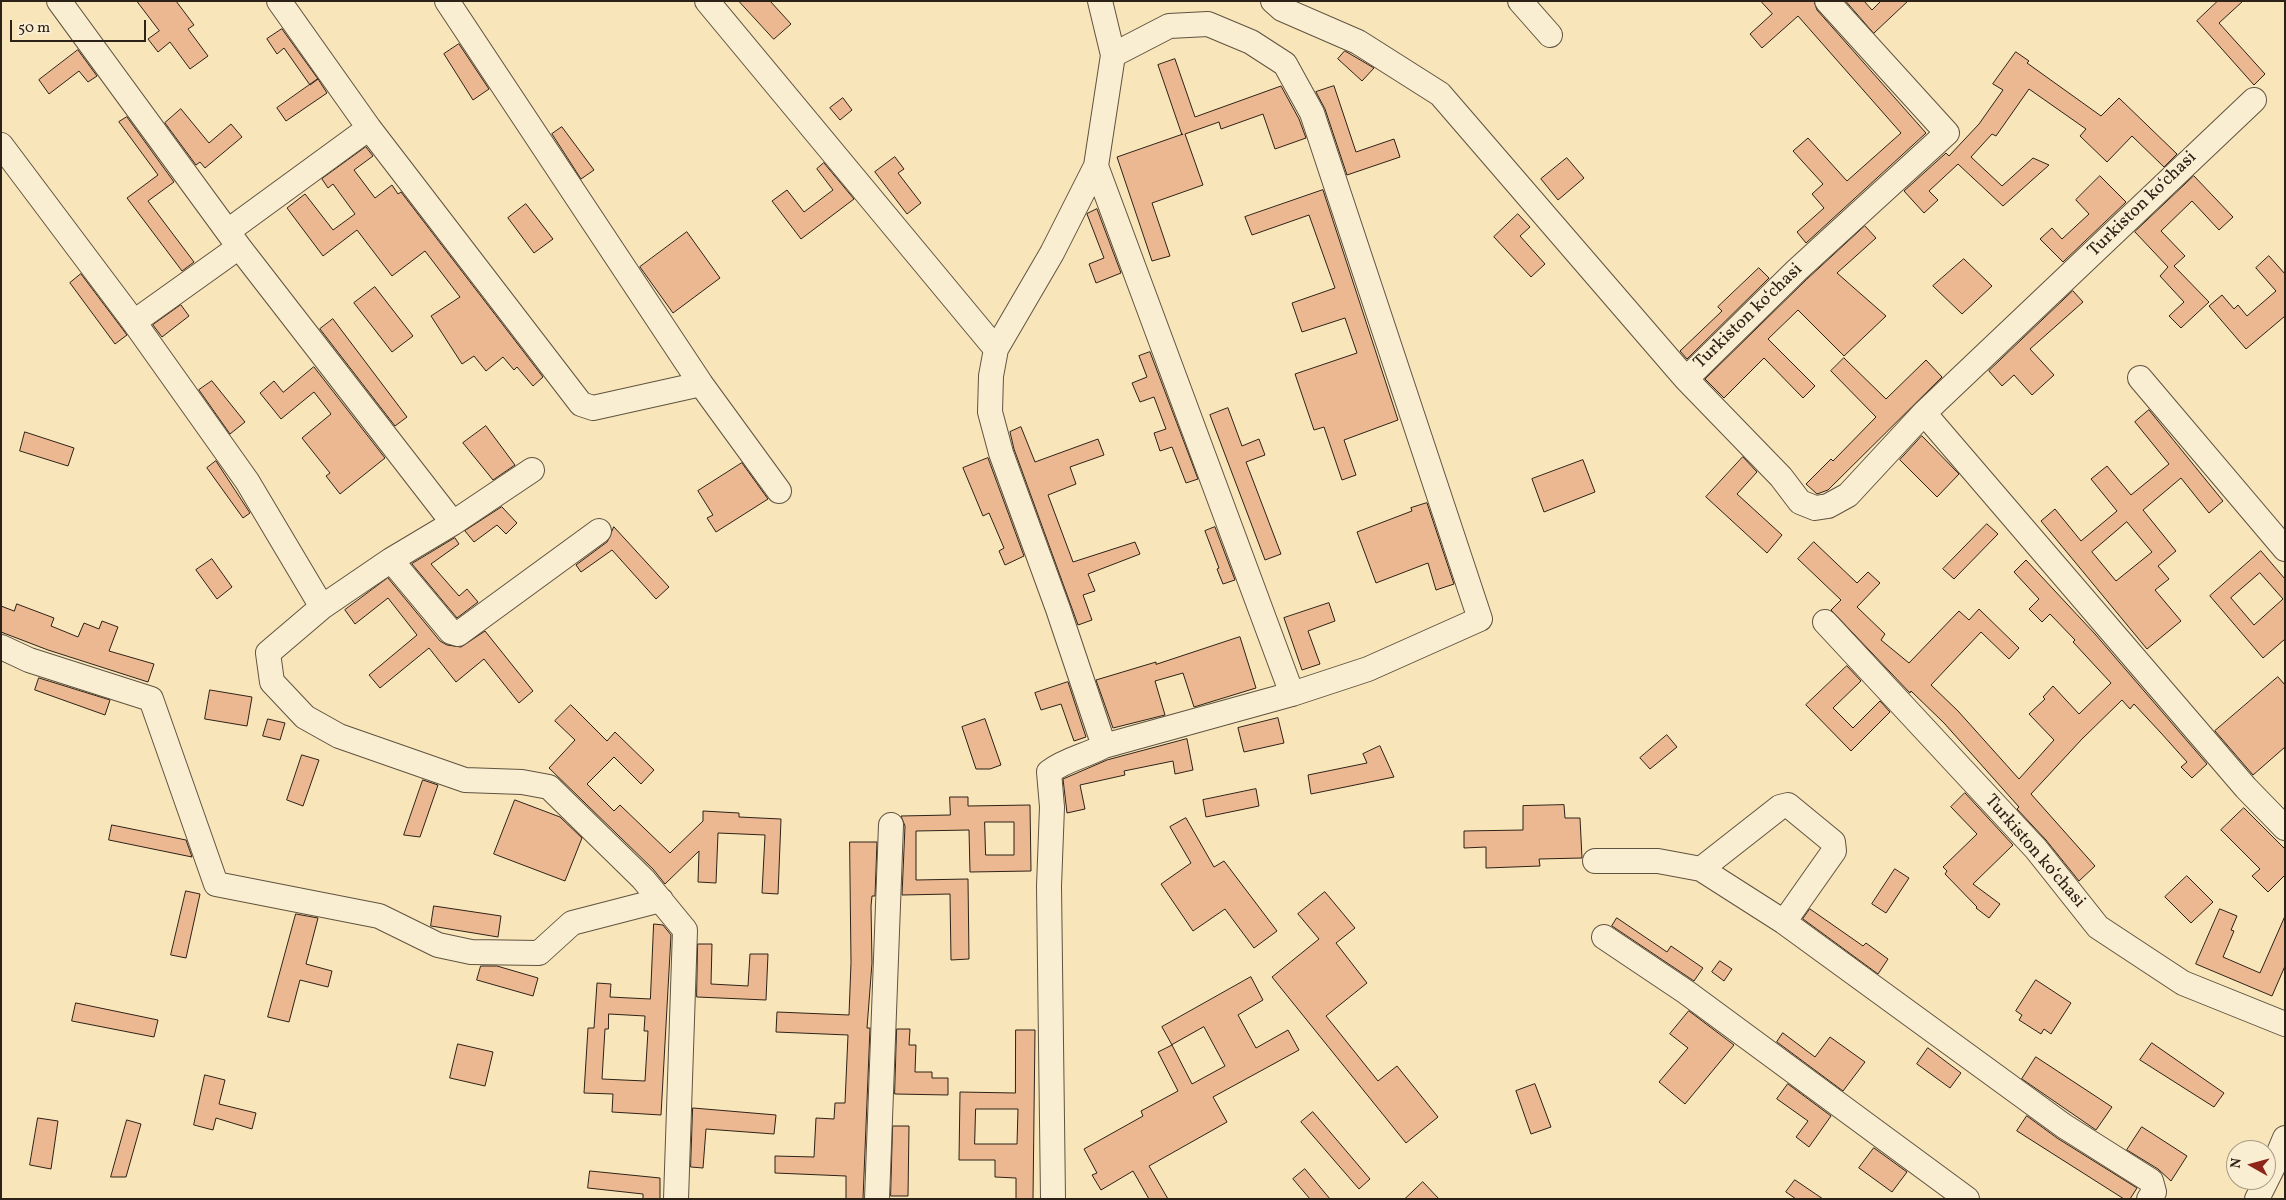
<!DOCTYPE html>
<html>
<head>
<meta charset="utf-8">
<style>
	body { margin:0 }
	#map { position:relative; width:2286px; height:1200px; overflow:hidden; background:#f8e5b9; font-family:Vollkorn,serif }
	canvas { display:block }
	.frame { position:absolute; inset:0; border:2px solid #2d2217; pointer-events:none }
	.north { position:absolute; left:2226px; top:1140px; width:50px; height:50px; box-sizing:border-box; background:#faeed2; border:1px solid #a89c87; border-radius:50%; rotate:277deg; font-size:14px; font-weight:700; line-height:20px; text-align:center; color:#2d2217 }
	.north::after { content:''; display:block; margin:auto; width:18px; height:22px; background:#8f2418; clip-path:polygon(50% 0,100% 100%,50% 72%,0 100%) }
	.scale { position:absolute; left:10px; top:20px; width:136px; height:22px; box-sizing:border-box; border:2px solid #2d2217; border-top:0; padding-left:6px; font-size:15px; line-height:18px; white-space:nowrap; color:#2d2217; -webkit-text-stroke:4px #faeed2; paint-order:stroke }
</style>
</head>
<body>
<div id="map">
<canvas width="2286" height="1200"></canvas>
<div class="frame"></div>
<div class="north">N</div>
<div class="scale">50 m</div>
</div>
<script>
const g = document.querySelector('canvas').getContext('2d');
g.lineJoin = 'round';
function fill(path, color) {
  g.fillStyle = color;
  g.fill(path, 'evenodd');
}
function trace(path, color, width, dash) {
  g.strokeStyle = color;
  g.lineWidth = width;
  g.lineCap = dash ? 'butt' : 'round';
  g.setLineDash(dash || []);
  g.stroke(path);
}
function drawText(font, color, halo, rows, align = 'center') {
  g.font = font + ' Vollkorn,serif';
  g.lineWidth = 4;
  g.setLineDash([]);
  g.textBaseline = 'middle';
  g.strokeStyle = halo;
  g.fillStyle = color;
  for (const [text, x, y, turn = 0] of rows) {
    g.save();
    g.translate(x, y);
    g.rotate((+turn || 0) * Math.PI / 180);
    g.textAlign = isNaN(turn) ? turn : align;
    if (halo) g.strokeText(text, 0, 0);
    g.fillText(text, 0, 0);
    g.restore();
  }
}
const building = new Path2D(`
	M137,1H176L194,25L188,29L208,56L190,69L170,42L158,52L148,39L159,31Z
	M739,1H770L791,24L774,39Z
	M1761,1H1814L1817,10L1926,133L1806,243L1797,232L1824,208L1812,194L1823,184L1793,151L1808,138L1847,181L1901,133L1798,16L1762,48L1750,34L1772,14Z
	M1846,1H1864L1872,10L1881,1H1908L1874,33Z
	M2218,1H2243L2219,23L2265,74L2254,85L2197,21Z
	M282,29L318,79L310,85L284,48L277,54L267,39Z
	M459,44L489,89L473,100L444,54Z
	M78,50L97,76L88,82L79,71L49,94L39,80Z
	M1345,51L1374,68L1362,81L1338,59Z
	M2016,52L2029,61L2027,63L2101,116L2119,98L2177,154L2164,167L2132,136L2107,162L2080,136L2086,129L2029,89L1996,136L1992,134L1971,157L2002,186L2033,158L2049,165L2003,206L1958,164L1929,191L1938,200L1924,213L1904,191L1946,153L1949,156L1979,124L2003,90L1993,84Z
	M1175,59L1195,117L1281,86L1299,119L1306,138L1275,149L1263,114L1221,129L1219,122L1185,134L1203,185L1152,203L1170,256L1152,261L1117,157L1183,134L1182,135L1158,65Z
	M318,79L327,93L286,121L277,108Z
	M1334,86L1356,152L1394,139L1400,157L1347,175L1325,109L1316,92Z
	M843,98L852,110L840,120L830,108Z
	M181,109L209,143L231,124L242,137L205,168L200,162L196,165L165,123Z
	M127,117L174,182L148,201L194,262L182,271L127,198L158,175L119,122Z
	M562,127L594,170L581,179L552,134Z
	M366,147L373,156L354,170L375,198L392,185L398,194L401,192L543,377L533,386L517,367L514,370L503,357L486,371L474,356L462,364L431,316L460,297L425,251L392,276L357,230L323,256L287,208L305,194L333,230L355,214L333,184L328,188L322,179Z
	M895,157L904,169L898,173L921,203L907,214L875,172Z
	M1567,158L1584,178L1558,200L1541,179Z
	M824,163L854,199L801,239L772,201L787,190L804,212L833,190L817,169Z
	M2100,176L2126,202L2063,262L2040,239L2052,228L2062,239L2089,214L2076,200Z
	M2194,176L2233,217L2219,230L2192,201L2161,231L2185,256L2174,266L2209,302L2181,328L2169,316L2184,302L2160,276L2168,267L2135,232Z
	M1323,190L1398,420L1344,440L1356,475L1342,480L1324,427L1314,430L1295,374L1357,353L1345,318L1302,332L1292,303L1335,288L1309,215L1252,235L1245,217Z
	M526,204L553,239L534,253L508,218Z
	M1097,209L1121,273L1096,283L1089,264L1104,258L1087,214Z
	M1518,214L1530,227L1520,236L1545,264L1531,277L1494,237Z
	M1865,226L1876,238L1837,273L1886,316L1844,356L1798,310L1768,339L1815,386L1803,398L1764,358L1724,398L1705,379L1806,280Z
	M687,232L720,278L673,313L640,267Z
	M2269,256L2285,274V316L2246,349L2209,306L2222,295L2234,309L2238,305L2247,316L2276,291L2256,268Z
	M1964,259L1992,286L1962,314L1933,286Z
	M1759,268L1769,278L1687,359L1680,351L1722,311L1718,307Z
	M81,274L127,335L115,344L70,283Z
	M375,287L413,336L392,352L354,303Z
	M2073,291L2083,302L2030,349L2054,375L2032,395L2014,375L2002,386L1989,371Z
	M181,305L189,316L162,337L153,325Z
	M333,319L407,417L395,426L320,329Z
	M1150,352L1198,479L1186,483L1172,447L1160,451L1154,433L1166,429L1154,397L1140,402L1132,383L1147,377L1139,356Z
	M1844,358L1886,399L1926,360L1942,377L1828,490L1817,494L1806,484L1831,459L1833,461L1876,417L1831,371Z
	M314,367L385,458L340,494L326,476L330,473L302,438L331,414L314,392L281,419L260,393L274,381L283,392Z
	M212,381L245,422L230,434L199,390Z
	M1228,408L1242,446L1259,439L1265,455L1246,462L1281,554L1265,560L1210,415Z
	M2149,410L2223,501L2209,513L2181,478L2143,510L2176,551L2158,566L2169,579L2155,590L2181,621L2147,649L2041,521L2055,509L2081,541L2117,511L2091,479L2107,466L2131,495L2169,464L2135,422ZM2127,522L2152,552L2116,581L2092,552Z
	M486,426L515,465L493,480L463,443Z
	M1021,427L1035,462L1098,439L1104,455L1070,467L1076,484L1048,495L1073,562L1135,542L1140,554L1088,574L1095,591L1083,595L1092,620L1078,625L1014,449L1010,432Z
	M25,432L74,448L68,466L20,451Z
	M1922,436L1959,474L1937,497L1900,460Z
	M1743,457L1757,472L1737,494L1782,535L1767,553L1706,497Z
	M988,458L1024,556L1005,565L999,551L1004,548L989,513L983,516L963,468Z
	M1583,460L1595,492L1544,512L1532,479Z
	M216,461L250,513L243,518L207,468Z
	M742,463L768,499L716,532L707,518L713,515L698,491Z
	M1427,503L1454,584L1436,590L1428,563L1376,583L1357,532L1412,511L1411,508Z
	M502,507L517,523L506,534L497,525L474,542L465,531Z
	M1987,524L1998,534L1954,579L1943,569Z
	M614,527L669,587L656,599L612,550L581,572L576,565L607,542Z
	M1215,527L1235,580L1223,584L1217,569L1219,568L1205,531Z
	M455,538L459,544L431,564L459,596L467,589L478,602L457,618L412,564Z
	M1814,542L1857,583L1868,572L1880,583L1857,607L1885,634L1881,640L1909,663L1959,611L1969,620L1979,609L2019,648L2009,659L1981,632L1931,685L1958,711L2019,779L2054,740L2029,714L2045,699L2043,697L2053,686L2079,714L2111,683L2073,642L2075,640L2050,614L2042,622L2029,609L2039,599L2014,572L2026,560L2095,634L2207,764L2192,778L2181,767L2187,762L2161,733L2134,704L2130,709L2122,700L2082,739L2031,794L2095,866L2079,881L2046,840L2017,809L2019,807L1944,723L1911,691L1910,693L1831,610L1841,600L1798,559Z
	M2261,551L2285,579V639L2263,658L2210,596ZM2260,573L2283,599L2254,625L2231,598Z
	M212,559L232,587L217,599L196,570Z
	M388,578L440,641L447,645L461,647L485,631L533,691L519,703L484,659L456,682L429,648L380,688L369,675L417,635L388,598L355,624L345,610Z
	M1329,603L1335,621L1308,631L1320,664L1302,670L1284,618Z
	M17,604L54,618L51,626L78,637L84,623L99,629L102,621L118,627L109,651L154,664L148,682L48,650L1,632V606L14,611Z
	M1240,637L1256,688L1194,707L1183,673L1155,681L1165,715L1113,728L1096,680L1156,662V664Z
	M1847,666L1861,681L1833,708L1853,728L1880,701L1890,712L1851,751L1806,705Z
	M2278,677L2285,685V747L2253,775L2215,731Z
	M39,678L110,700L105,715L35,690Z
	M1068,682L1086,737L1074,741L1061,704L1041,710L1035,693Z
	M210,690L252,697L247,726L205,719Z
	M571,705L607,741L615,732L654,770L641,784L614,757L587,784L614,811L620,805L670,853L703,821V811L739,813V817L781,819L778,894L762,893L765,835L718,833L716,883L698,882L699,851L665,884L653,869L549,768L575,740L555,721Z
	M1278,718L1284,743L1244,752L1238,728Z
	M268,719L285,723L280,740L263,736Z
	M985,719L1001,765L990,769H976L962,727Z
	M1667,735L1677,747L1650,769L1640,758Z
	M1187,739L1193,770L1175,774L1173,761L1124,771L1125,775L1080,785L1085,809L1067,813L1063,779L1107,760Z
	M1380,746L1394,777L1311,794L1308,775L1367,763L1363,754Z
	M302,755L319,760L303,806L287,800Z
	M423,780L438,785L420,837L404,835Z
	M1256,789L1259,806L1206,817L1203,800Z
	M1965,793L2013,845L1973,884L2000,904L1989,918L1976,908L1977,907L1945,874L1947,871L1943,867L1977,834L1951,807Z
	M950,797H968V806L1030,805L1031,871L970,872L969,830L916,831V880L968,879L969,959L951,960L950,894L902,895L905,826L901,816L950,815ZM985,822H1014V855H986Z
	M515,800L560,817L582,838L565,881L494,854Z
	M1564,805L1565,818H1580L1582,858L1539,859L1540,866L1486,868V847L1464,848V831L1523,830V806Z
	M2244,808L2285,849V875L2268,892L2252,876L2260,869L2221,830Z
	M1186,818L1214,867L1224,861L1277,931L1254,948L1225,909L1193,931L1161,884L1191,863L1170,827Z
	M112,825L186,840L192,857L109,840Z
	M850,842H877L875,896H872L871,906L872,963L867,1028H870L863,1199H846V1176L775,1173V1156L814,1157L816,1118L834,1119L835,1103H845L848,1035L776,1032L777,1012L849,1015L851,963Z
	M1895,869L1909,878L1886,913L1872,904Z
	M2187,876L2213,902L2191,923L2165,897Z
	M186,891L200,894L186,958L171,955Z
	M1325,892L1355,928L1336,943L1367,983L1326,1016L1378,1081L1397,1066L1438,1117L1406,1143L1272,977L1319,939L1298,914Z
	M434,906L501,916L498,937L431,926Z
	M1810,909L1863,946L1866,943L1888,959L1878,974L1803,919Z
	M2220,909L2237,916L2231,930L2234,931L2223,957L2260,973L2285,916V966L2272,996L2196,964Z
	M296,914L318,918L306,964L332,971L328,987L300,980L289,1022L268,1017Z
	M1617,918L1667,952L1671,946L1703,968L1694,981L1612,926Z
	M654,924L663,925L671,935L661,1115L612,1112L613,1094L584,1093L588,1028H594L597,983L611,984L610,997L650,999ZM609,1014L645,1016L644,1031H648L645,1081L602,1079L605,1029H608Z
	M698,944H712L711,984L748,986L750,954H768L766,1000L697,997Z
	M1720,961L1732,969L1724,981L1712,972Z
	M481,966H497L538,978L533,996L477,980Z
	M1251,977L1263,1000L1238,1015L1256,1048L1288,1030L1299,1050L1213,1097L1227,1122L1149,1166L1168,1199H1149L1133,1171L1101,1190L1092,1175L1097,1173L1084,1149L1143,1116L1141,1111L1178,1091L1158,1052L1172,1045L1162,1027ZM1204,1027L1225,1066L1192,1084L1172,1045Z
	M2036,980L2071,1003L2051,1034L2044,1029L2041,1034L2019,1020L2022,1015L2016,1011Z
	M76,1003L158,1020L154,1037L72,1021Z
	M1689,1011L1734,1045L1685,1104L1659,1082L1688,1048L1670,1034Z
	M897,1029H910L909,1045H916L915,1072H932V1078H948V1095L895,1094Z
	M1016,1030H1035L1033,1199H1016V1178L995,1177V1160H959L960,1092L1015,1093ZM976,1109H1018L1017,1144H975Z
	M1783,1033L1815,1057L1830,1037L1865,1062L1843,1091L1777,1042Z
	M2152,1043L2224,1093L2214,1107L2140,1060Z
	M458,1044L493,1052L485,1086L450,1078Z
	M1928,1048L1961,1073L1950,1088L1917,1064Z
	M2036,1057L2112,1107L2096,1130L2022,1079Z
	M205,1075L225,1080L219,1104L256,1113L252,1129L216,1118L213,1130L194,1125Z
	M1535,1084L1551,1127L1531,1134L1516,1091Z
	M1788,1084L1831,1116L1809,1147L1796,1137L1808,1121L1777,1099Z
	M693,1108L776,1115L774,1134L706,1129L703,1168L691,1167Z
	M1313,1112L1370,1179L1359,1189L1301,1122Z
	M2027,1116L2057,1138L2137,1188L2130,1199H2124L2017,1131Z
	M38,1118L58,1121L51,1169L30,1165Z
	M127,1120L141,1124L126,1177H111Z
	M893,1126H909L908,1196H891Z
	M2142,1127L2187,1156L2171,1181L2158,1169L2127,1150Z
	M1874,1148L1907,1172L1892,1192L1859,1168Z
	M1305,1169L1330,1199H1310L1293,1179Z
	M590,1171L660,1178V1199H643V1194L588,1188Z
	M1795,1180L1823,1199H1796L1786,1192Z
	M1423,1182L1439,1199H1405Z`);
const minor = new Path2D(`
	M59,1L239,247L453,523
	M279,1L369,128L581,404L593,408L701,384
	M447,1L701,384L779,491
	M707,1L996,349
	M1100,1L1113,55
	M1273,1L1282,9L1358,42L1440,94L1686,379
	M1520,1L1550,35
	M1827,1L1947,133L1797,270L1686,379L1781,477L1800,502L1815,508L1828,506L1848,495L1924,413L2246,788L2285,828
	M1,145L134,322L247,481L322,607
	M1096,166L1292,694
	M228,231L369,128
	M134,322L239,247
	M2140,378L2285,549
	M1924,413L2254,100
	M532,470L453,523L391,560L322,607L268,653L272,682L305,717L339,736L465,780L522,782L549,787L643,879L685,930L676,1199
	M391,560L451,632L458,634L599,531
	M1825,622L2036,849L2098,927L2183,983L2285,1024
	M1,647L29,660L151,699L216,884L379,916L438,945L471,952L539,953L572,923L661,900
	M1595,861H1658L1701,869L1784,922L2064,1126L2151,1181L2154,1192L2149,1199
	M1701,869L1780,807L1788,805L1833,842L1834,851L1784,922
	M1604,937L1686,992L1967,1199
	M877,1199L891,825
	M1053,1199L1049,886L1052,807L1049,772C1066,759 1086,756 1104,746L1058,609L1001,453L990,412L991,376L996,349L1052,253L1096,166L1113,55L1169,26L1208,24L1251,42L1285,64L1312,113L1480,619L1368,669L1292,694L1104,746
	M2257,1199L2272,1169L2285,1138`);
const streetNames = [
	["Turkiston koʻchasi",2143,205,-44],
	["Turkiston koʻchasi",1749,317,-44],
	["Turkiston koʻchasi",2034,852,49]
];
fill(building, '#ecb892');
trace(building, '#2d2217', 1);
trace(minor, '#605340', 26);
trace(minor, '#faeed2', 24);
drawText('18px', '#2d2217', '#faeed2', streetNames);
</script>
</body>
</html>
